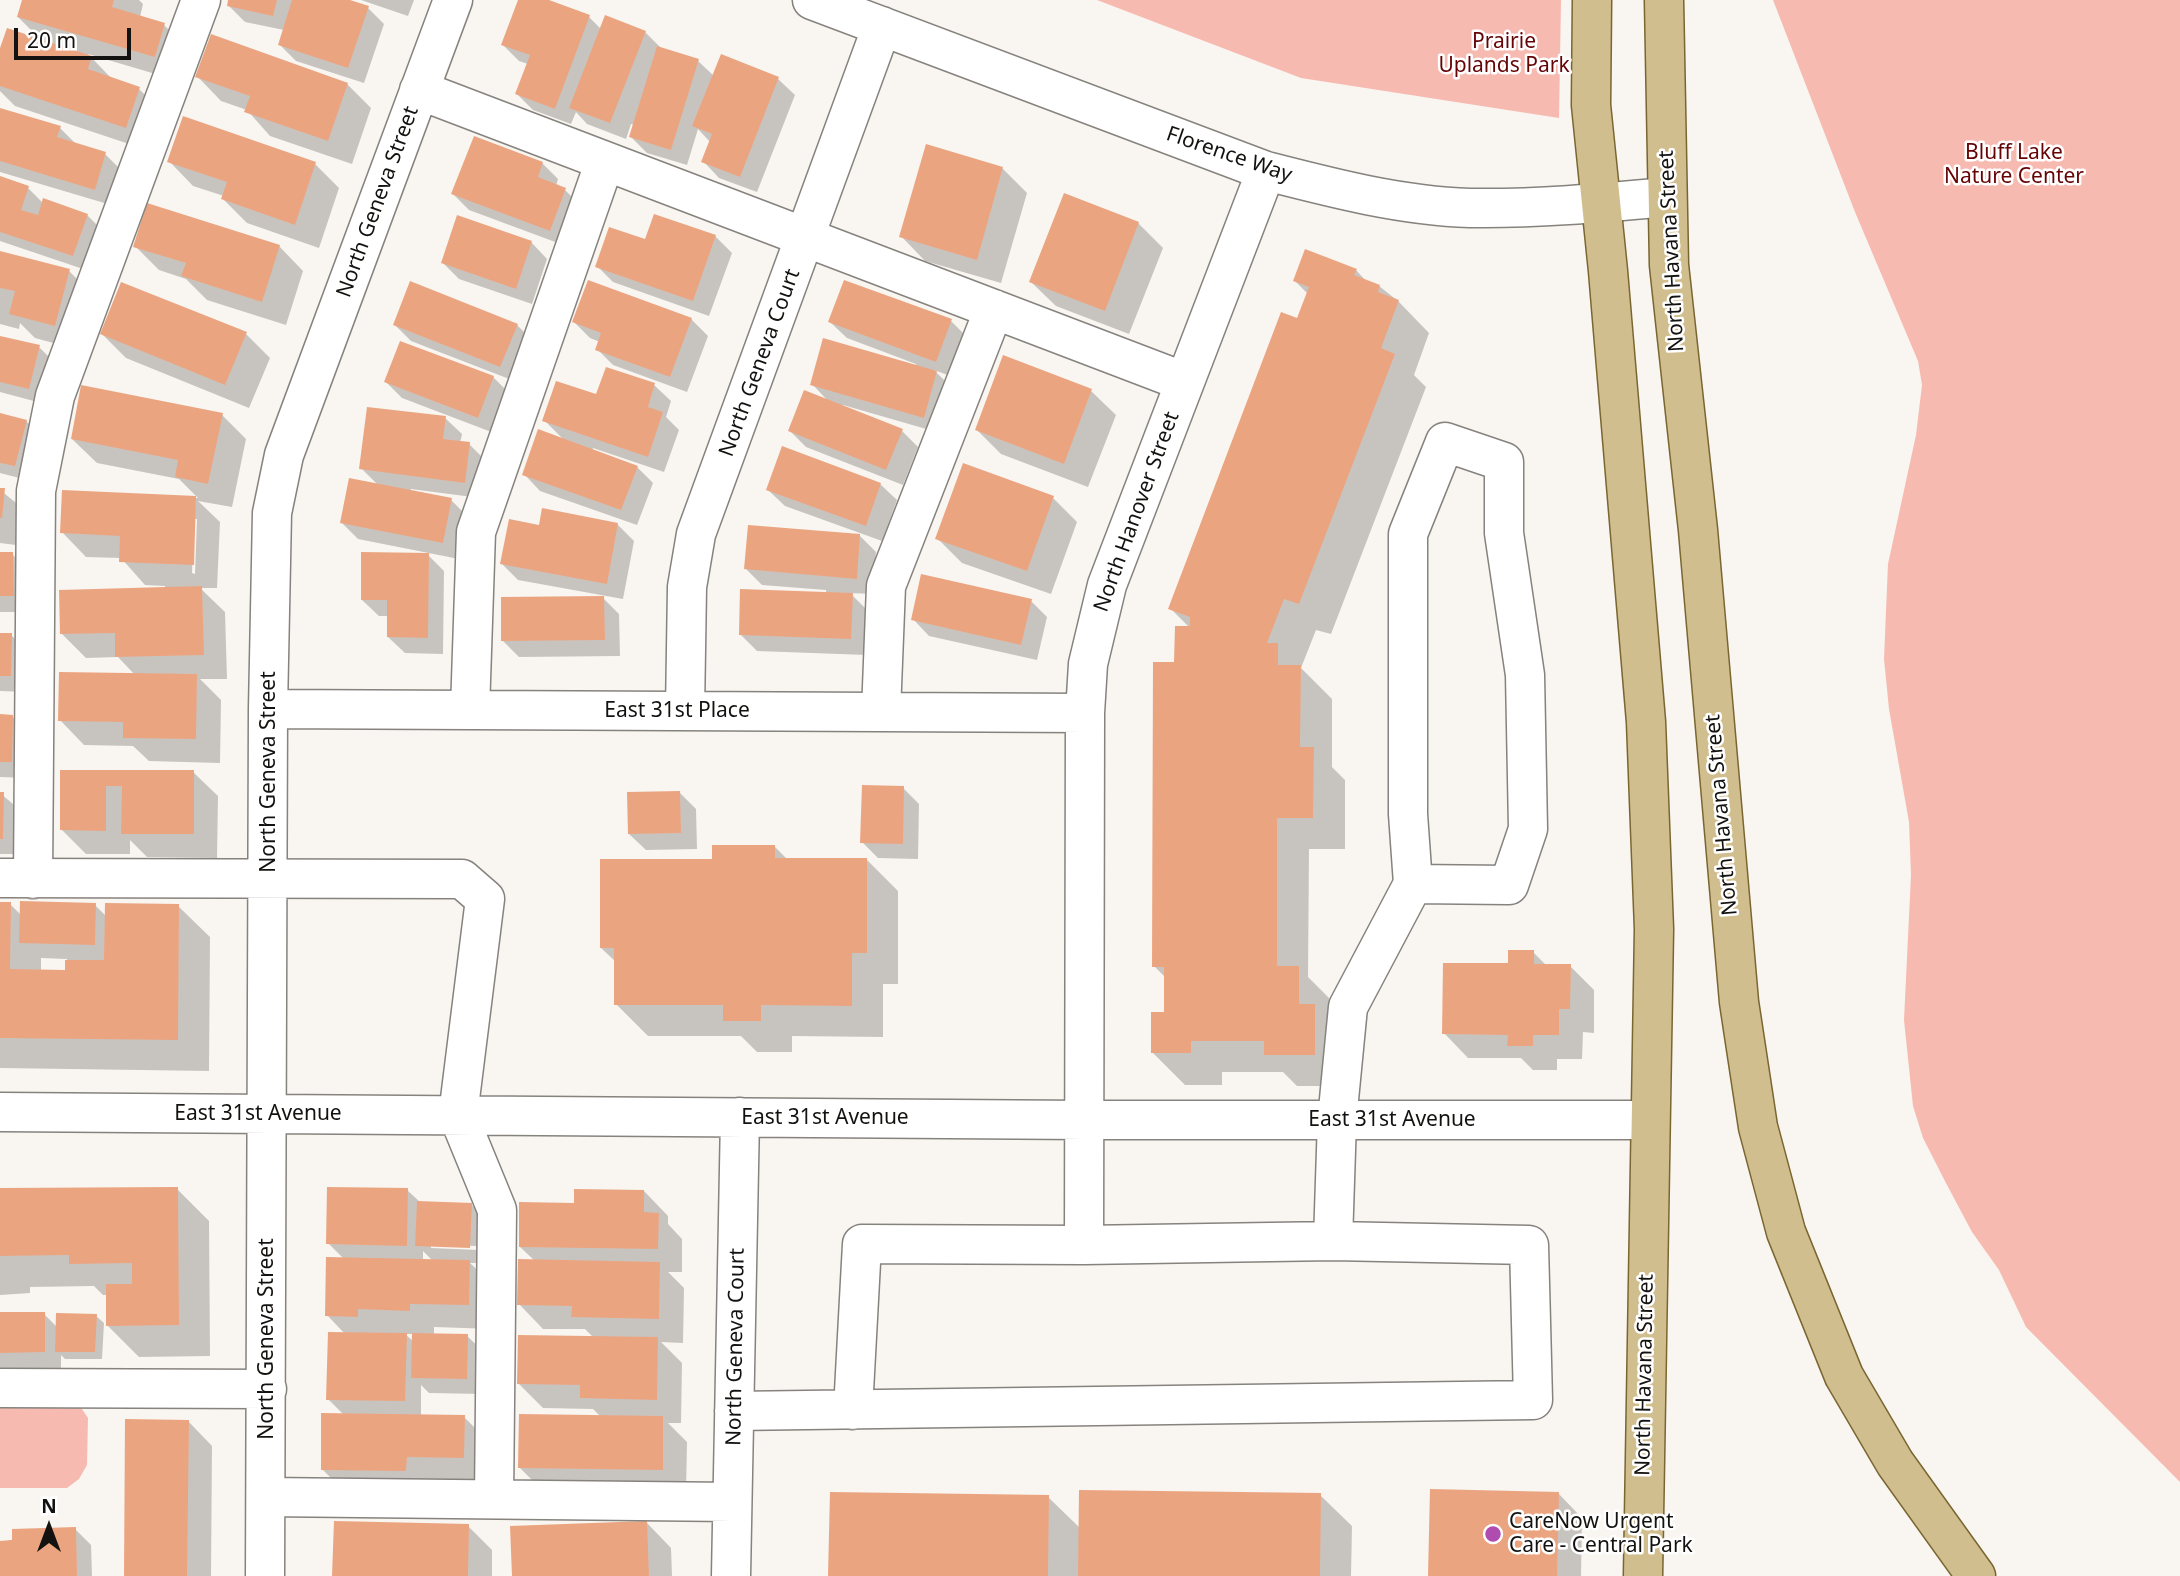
<!DOCTYPE html>
<html>
<head>
<meta charset="utf-8">
<style>
	body { margin:0 }
	#map { position:relative; width:2180px; height:1576px; overflow:hidden; background:#f9f5f0; font-family:"Noto Sans",sans-serif }
	canvas { display:block }
	.north { position:absolute; left:14px; top:1492px; width:70px; height:70px; -webkit-text-stroke:5px #fff; paint-order:stroke; rotate:0deg; font-size:19px; font-weight:700; line-height:28px; text-align:center; color:#131210 }
	.north::after { content:''; display:block; margin:auto; width:24px; height:32px; background:#131210; clip-path:polygon(50% 0,100% 100%,50% 72%,0 100%) }
	.scale { position:absolute; left:14px; top:28px; width:117px; height:32px; box-sizing:border-box; border:4px solid #131210; border-top:0; padding-left:9px; font-size:21px; line-height:24px; white-space:nowrap; color:#131210; -webkit-text-stroke:5px #fff; paint-order:stroke }
</style>
</head>
<body>
<div id="map">
<canvas width="2180" height="1576"></canvas>
<div class="north">N</div>
<div class="scale">20 m</div>
</div>
<script>
const g = document.querySelector('canvas').getContext('2d');
g.lineJoin = 'round';
function fill(path, color) {
  g.fillStyle = color;
  g.fill(path, 'evenodd');
}
function trace(path, color, width, dash) {
  g.strokeStyle = color;
  g.lineWidth = width;
  g.lineCap = dash ? 'butt' : 'round';
  g.setLineDash(dash || []);
  g.stroke(path);
}
function drawText(font, color, halo, rows, align = 'center') {
  g.font = font + ' "Noto Sans",sans-serif';
  g.lineWidth = 5;
  g.setLineDash([]);
  g.textBaseline = 'middle';
  g.strokeStyle = halo;
  g.fillStyle = color;
  for (const [text, x, y, turn = 0] of rows) {
    g.save();
    g.translate(x, y);
    g.rotate((+turn || 0) * Math.PI / 180);
    g.textAlign = isNaN(turn) ? turn : align;
    if (halo) g.strokeText(text, 0, 0);
    g.fillText(text, 0, 0);
    g.restore();
  }
}
const green = new Path2D(`
	M1097,0H1561L1559,118L1301,78Z
	M1773,0H2180V1482L2026,1327L1999,1270L1972,1232L1947,1185L1923,1138L1913,1106L1904,1020L1911,875L1909,822L1889,709L1884,659L1888,564L1916,435L1922,385L1918,361L1855,212Z
	M0,1400H76L88,1418L87,1465L79,1479L67,1488H0Z`);
const shadow = new Path2D(`
	M23,0H139L143,4L140,17L164,25L188,49L179,81L88,54L113,80L139,89L163,113L150,151L15,106L0,91V54L43,42L18,17Z
	M230,0H344L368,8L384,24L364,83L296,61L280,45L284,30L245,22L229,6Z
	M361,0H414L408,16Z
	M520,0H544L589,17L601,29L645,32L661,48L698,61L714,76L722,56L778,79L795,95L757,192L719,178L703,161L710,142L698,129L687,165L647,153L631,137L634,125L631,124L626,139L587,124L576,112L571,124L533,110L517,94L528,64L519,61L503,45Z
	M197,76L347,84L371,108L352,164L270,136L247,110L221,101Z
	M0,109L60,128L76,144L105,154L121,170L111,205L0,172Z
	M169,161L315,164L339,188L319,248L247,223L223,199L224,196L193,186Z
	M542,163L558,179L556,186L565,190L581,206L566,246L469,210L453,194Z
	M1002,168L1027,193L1001,283L925,261L901,236Z
	M0,178L28,188L43,203L87,215L103,231L89,271L0,241Z
	M1138,223L1163,248L1129,334L1056,306L1031,282Z
	M715,236L732,253L709,316L613,282L597,266L646,242Z
	M531,242L547,259L532,304L459,279L443,263Z
	M135,246H279L303,271L286,325L207,300L186,279L159,270Z
	M0,252L69,271L93,295L79,350L35,338L20,323L19,329L0,324Z
	M1356,270L1367,282L1379,286L1398,301L1429,333L1414,375L1426,387L1331,634L1316,630L1301,668L1332,699V767L1345,780V849H1309L1308,977L1331,1000L1346,1086H1297L1283,1072H1222V1085H1185L1153,1053L1166,1014V978L1154,966L1176,664L1190,628L1170,608L1299,320L1308,294L1295,281Z
	M691,319L708,336L687,392L613,365L597,349L600,342L590,338L574,322Z
	M951,321L967,337L953,377L934,370L953,389L940,433L843,405L842,407L902,431L918,447L903,485L806,447L790,431L830,403L812,384L915,367L916,364L847,338L830,322Z
	M395,325H517L533,341L517,382L411,341Z
	M102,334H246L270,358L249,408L126,358Z
	M0,338L39,347L55,363L45,404L0,392Z
	M1004,358L1091,391L1116,415L1088,487L1001,454L977,430Z
	M493,377L509,393L494,433L402,398L386,382Z
	M654,385L671,401L666,417L679,430L664,472L593,448L592,451L637,467L653,483L637,525L540,491L524,474L565,441L544,420L597,397Z
	M0,415L26,421L42,437L31,481L0,473Z
	M222,415L246,439L232,507L198,501L220,522L217,588H200L225,612L227,679H200L221,700L220,763L149,761L133,746L84,745L60,720L135,675L118,657L86,658L61,633L165,589V586L145,585L121,558L86,557L62,532L63,492L198,498L179,479L97,463L72,439ZM194,519H197L195,574L192,573Z
	M445,418L462,434L460,443L469,444L485,460L480,498L411,489L410,492L451,500L467,516L459,559L358,539L342,523L378,485L361,468Z
	M880,484L897,500L882,541L785,506L768,490Z
	M0,490L20,506L16,545L0,543Z
	M1053,498L1077,522L1051,594L962,563L937,538Z
	M617,524L634,541L623,599L518,580L502,564L540,527Z
	M860,536L876,552L872,594L850,593L868,611L867,655L757,651L741,635L826,594V590L762,585L746,569Z
	M426,553L444,571L443,654L405,653L388,637L389,616H379L362,600Z
	M0,554H12L28,570L29,612H0Z
	M603,598L619,614L620,656L519,657L503,641Z
	M1031,601L1047,617L1037,660L929,636L913,619Z
	M0,634L11,635L28,651L27,692L0,691Z
	M0,716H12L28,733L27,778L0,777Z
	M62,771L193,772L218,796L217,858L147,857L130,840V854H86L61,829Z
	M903,788L919,804L918,859L878,858L862,842Z
	M0,793L20,810L19,854H0Z
	M680,793L696,809L697,849L646,850L629,834Z
	M775,847L788,860H867L898,891V984H883V1037L792,1036V1052H757L741,1036H648L616,1004V962L601,948L714,861Z
	M0,904H10L21,915L95,905L106,916L178,906L210,937L209,1071L0,1068ZM41,958L67,959V972L41,971Z
	M1533,952L1547,966H1570L1594,990V1033L1583,1032L1582,1059H1557V1070H1533L1521,1058H1468L1444,1033Z
	M177,1189L209,1221L210,1356L139,1357L107,1325V1295H103L94,1286L30,1287V1293L0,1295V1190Z
	M407,1190L420,1202L471,1204L488,1221L486,1263H470L494,1286L493,1329L434,1327V1335L467,1336L484,1352L483,1394L429,1393L421,1385V1416L464,1417L488,1441V1481L347,1494L322,1469L344,1415L328,1399L345,1334L327,1315L344,1259L328,1243ZM431,1245L479,1246V1250L431,1248ZM423,1251L433,1261H423ZM405,1334H414V1342Z
	M644,1191L668,1216V1224L682,1239V1272H668L684,1288L683,1343L661,1342L682,1363L681,1423H668L687,1442L686,1493L544,1492L520,1468L601,1417L593,1409L543,1408L518,1383L594,1338L585,1329H543L519,1304L535,1261L520,1247L576,1204Z
	M0,1314H44L57,1327L96,1316L104,1323L102,1359H65L61,1355V1368H0Z
	M188,1421L212,1446L211,1576H125Z
	M1558,1493L1582,1518L1581,1576H1430Z
	M1320,1495L1352,1526L1351,1576H830L1048,1497L1081,1529Z
	M647,1523L671,1548L672,1576H513Z
	M468,1526L492,1550V1576H334Z
	M75,1529L91,1545L92,1576H0V1542Z`);
const building = new Path2D(`
	M22,0H114L112,7L165,23L155,57L17,17Z
	M228,0H277L273,16L227,6Z
	M292,0H350L369,6L348,68L278,45Z
	M518,0H549L590,15L555,109L515,94L530,55L501,45Z
	M605,15L646,31L610,123L569,108Z
	M7,28L92,56L88,69L140,87L126,128L0,86V48Z
	M211,34L348,83L328,141L244,112L250,96L195,77Z
	M657,46L699,59L671,150L629,137Z
	M721,54L779,77L740,177L701,162L712,134L692,126Z
	M0,108L61,126L57,137L106,152L95,190L0,161Z
	M183,116L316,162L295,225L221,199L227,182L167,162Z
	M474,136L543,162L538,177L566,188L550,231L451,194Z
	M926,144L1003,167L977,260L899,237Z
	M0,176L29,186L21,210L38,215L43,198L88,214L73,256L0,232Z
	M1064,193L1139,222L1105,311L1029,282Z
	M147,203L280,245L262,302L181,276L186,263L133,247Z
	M654,214L716,235L693,301L595,267L609,227L645,239Z
	M457,215L532,241L516,289L441,263Z
	M1305,249L1357,269L1354,275L1380,285L1378,292L1399,300L1381,348L1395,354L1299,604L1284,599L1267,643H1278V665H1301L1300,747H1314L1313,818H1277V966H1299V1004H1315V1055H1264V1041H1191V1053H1151V1012H1164V967H1152L1153,662H1174L1175,626H1190V617L1168,609L1281,312L1297,318L1309,287L1293,281Z
	M0,251L70,269L55,326L9,314L15,291L0,288Z
	M588,280L692,318L670,377L595,350L601,333L572,322Z
	M844,280L952,319L936,362L828,322Z
	M410,281L518,324L500,367L393,325Z
	M121,282L247,332L225,385L100,334Z
	M0,336L40,345L29,389L0,382Z
	M823,338L937,371L924,418L810,385Z
	M400,341L494,376L478,418L384,382Z
	M1003,355L1092,389L1064,464L975,430Z
	M606,367L655,383L648,407L663,412L648,457L542,421L556,381L596,394Z
	M81,385L223,413L208,484L175,477L178,460L71,439Z
	M804,390L903,429L886,470L788,431Z
	M367,407L446,416L443,439L470,442L465,483L359,469Z
	M0,413L27,420L15,466L0,463Z
	M538,429L638,466L621,510L522,475Z
	M782,446L881,483L866,526L766,490Z
	M963,463L1054,496L1027,571L935,539Z
	M349,478L452,498L443,543L340,523Z
	M0,488H5L2,518H0Z
	M62,490L196,496L194,565L119,562L120,536L60,533Z
	M542,508L618,523L607,584L500,564L509,519L539,525Z
	M748,525L860,534L857,579L744,569Z
	M0,552H13L14,596H0Z
	M361,552L429,553L428,638L387,637V600H361Z
	M921,574L1032,599L1021,645L911,620Z
	M202,586L204,655L115,657V633L60,634L59,590Z
	M740,589L853,593L851,639L739,635Z
	M604,596L605,640L501,641V597Z
	M0,633H12L11,676H0Z
	M59,672L197,674L196,739L123,738V722L58,721Z
	M0,714L13,715L12,762H0Z
	M60,770H194V834H121L122,786H106V831L60,830Z
	M862,785L904,786L903,844L860,843Z
	M680,791L681,833L628,834L627,792Z
	M0,792H4L3,839H0Z
	M712,845H775V858H867V953H852V1006L761,1005V1021H723V1005H614V948H600V859H712Z
	M20,901L96,903L95,945L19,943Z
	M0,902H11L10,969L65,970V960H104L105,903L179,904L178,1040L0,1038Z
	M1508,950H1534V964H1571L1570,1009H1559V1035H1533V1046H1507L1508,1035L1442,1034L1443,963H1508Z
	M178,1187L179,1325L106,1326V1284H132V1263L69,1264V1255L0,1256V1188Z
	M327,1187L408,1188L407,1246L326,1244Z
	M574,1189L644,1190V1212L659,1213L658,1249L519,1247V1202L574,1203Z
	M417,1201L472,1203L470,1248L415,1246Z
	M326,1257L470,1260L469,1305L410,1304V1311L358,1309V1317L325,1316Z
	M518,1259L660,1262L659,1319L571,1317L572,1306L517,1305Z
	M0,1312H45V1352L0,1353Z
	M56,1313L97,1314L95,1352H55Z
	M328,1332L407,1333L405,1401L326,1400Z
	M412,1333L468,1334L467,1379L411,1378Z
	M518,1335L658,1337L657,1400L580,1398V1385L517,1384Z
	M321,1413L465,1415L464,1458L407,1457L406,1471L321,1470Z
	M519,1414L663,1416V1470L518,1468Z
	M125,1419L189,1420L187,1576H124Z
	M1430,1489L1559,1492L1557,1576H1428Z
	M1079,1490L1321,1493L1320,1576H1078Z
	M830,1492L1049,1495L1048,1576H828Z
	M334,1521L469,1524L468,1576H332Z
	M647,1521L649,1576H512L510,1526Z
	M76,1527L77,1576H0V1541L12,1540V1529Z`);
const minor = new Path2D(`
	M812,0L1266,171C1332,188 1401,206 1470,208C1535,209 1601,203 1666,197
	M419,90L1185,382
	M1266,171L1107,585L1088,664L1085,713L1084,1245L1333,1241L1337,1120L1348,1007L1413,884L1408,814V534L1445,442L1504,462V533L1525,675L1528,829L1509,885L1413,884
	M268,709L1085,713
	M470,710L476,532L605,161
	M685,711L687,587L696,534L882,26
	M881,712L886,586L994,309
	M0,878L462,879L485,899L458,1115L497,1210L494,1499
	M33,879L36,491L55,396L201,0
	M0,1112L1084,1120H1650
	M0,1388L267,1389
	M853,1410L862,1244L1084,1245
	M734,1411L1533,1400L1529,1245L1333,1241
	M266,1497L732,1502
	M265,1576L268,709L272,513L284,455L453,0
	M731,1576L740,1117`);
const major = new Path2D(`
	M1592,0L1591,105L1608,271L1646,722L1654,929L1643,1576
	M1664,0L1669,265L1698,530L1739,1002L1758,1127L1786,1232L1844,1376L1895,1463L1976,1576`);
const markers = [
	[1493,1534,9,"#b04bb0"]
];
const parkNames = [
	["Prairie",1504,42],
	["Uplands Park",1504,66],
	["Bluff Lake",2014,153],
	["Nature Center",2014,177]
];
const streetNames = [
	["Florence Way",1229,155,19],
	["North Geneva Street",378,202,-70],
	["North Havana Street",1672,251,-93],
	["North Geneva Court",760,363,-70],
	["North Hanover Street",1137,512,-70],
	["East 31st Place",677,711],
	["North Geneva Street",269,772,-90],
	["North Havana Street",1722,815,-95],
	["East 31st Avenue",258,1114],
	["East 31st Avenue",825,1118],
	["East 31st Avenue",1392,1120],
	["North Geneva Street",267,1339,-90],
	["North Geneva Court",736,1347,-89],
	["North Havana Street",1645,1375,-89]
];
const poiNames = [
	["CareNow Urgent",1509,1522],
	["Care - Central Park",1509,1546]
];
fill(green, '#f7bab1');
fill(shadow, '#0003');
fill(building, '#eba480');
trace(minor, '#86827e', 41);
trace(major, '#7a6631', 41);
trace(minor, '#fff', 38);
trace(major, '#d1be8e', 38);
for (const [x, y, r, color] of markers) {
  const dot = new Path2D();
  dot.arc(x, y, r, 0, 2 * Math.PI);
  g.fillStyle = color;
  g.fill(dot);
  trace(dot, '#fff', 2.5);
}
drawText('21px', '#650405', '#fff', parkNames);
drawText('21px', '#131210', '#fff', streetNames);
drawText('21px', '#131210', '#fff', poiNames, 'left');
</script>
</body>
</html>
